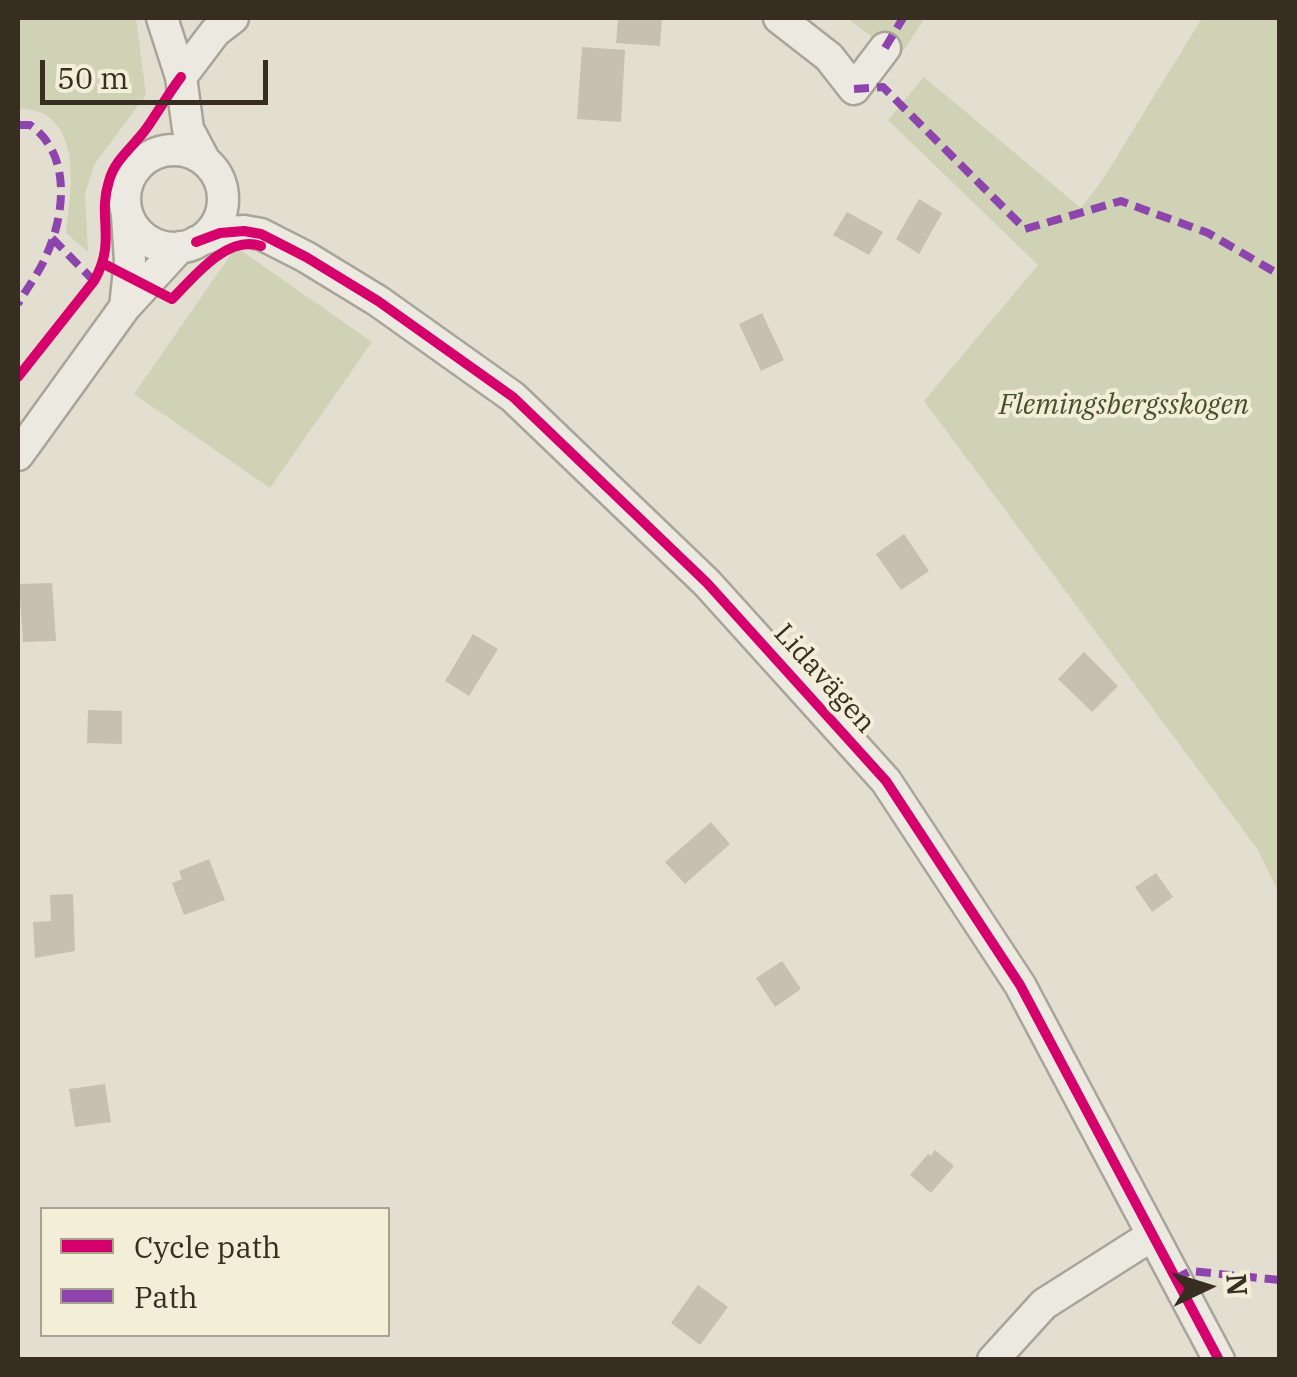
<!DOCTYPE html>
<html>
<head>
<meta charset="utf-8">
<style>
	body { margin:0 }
	#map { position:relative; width:1297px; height:1377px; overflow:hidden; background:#e3dfd0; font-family:"IBM Plex Serif",serif }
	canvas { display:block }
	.frame { position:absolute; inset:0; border:20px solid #372e21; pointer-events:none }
	.legend { position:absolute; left:40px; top:1207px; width:350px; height:130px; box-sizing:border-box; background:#f3eed7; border:2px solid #a8a18e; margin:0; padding:12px 18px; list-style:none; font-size:30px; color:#372e21 }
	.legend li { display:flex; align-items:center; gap:20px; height:50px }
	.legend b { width:50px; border:2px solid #a8a18e }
	.north { position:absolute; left:1157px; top:1237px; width:100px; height:100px; -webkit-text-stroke:8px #f3eed7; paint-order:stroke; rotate:86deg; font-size:28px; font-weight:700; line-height:40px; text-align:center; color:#372e21 }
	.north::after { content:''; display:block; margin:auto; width:35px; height:45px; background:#372e21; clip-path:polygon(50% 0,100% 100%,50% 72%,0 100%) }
	.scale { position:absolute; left:40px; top:60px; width:228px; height:45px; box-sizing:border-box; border:5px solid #372e21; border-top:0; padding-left:12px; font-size:30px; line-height:35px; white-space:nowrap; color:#372e21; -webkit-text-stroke:8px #f3eed7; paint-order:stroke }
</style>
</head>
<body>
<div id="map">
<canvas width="1297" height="1377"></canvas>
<div class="frame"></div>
<ul class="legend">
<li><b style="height:12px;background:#d6006c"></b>Cycle path</li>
<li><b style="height:12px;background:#8e44ad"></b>Path</li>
</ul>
<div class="north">N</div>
<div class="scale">50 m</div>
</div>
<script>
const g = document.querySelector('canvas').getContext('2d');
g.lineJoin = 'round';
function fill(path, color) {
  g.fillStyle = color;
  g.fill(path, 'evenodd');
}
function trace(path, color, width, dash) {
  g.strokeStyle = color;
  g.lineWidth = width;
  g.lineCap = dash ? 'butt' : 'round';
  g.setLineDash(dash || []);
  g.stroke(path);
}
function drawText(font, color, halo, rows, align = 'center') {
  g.font = font + ' "IBM Plex Serif",serif';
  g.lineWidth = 8;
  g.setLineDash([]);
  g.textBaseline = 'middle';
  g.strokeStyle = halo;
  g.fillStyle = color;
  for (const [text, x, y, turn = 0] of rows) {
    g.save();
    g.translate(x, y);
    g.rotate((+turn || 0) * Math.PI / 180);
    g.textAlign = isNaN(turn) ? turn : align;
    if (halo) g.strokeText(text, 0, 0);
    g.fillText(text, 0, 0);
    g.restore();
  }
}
const green = new Path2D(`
	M18,18H136L146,95L94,165L85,194L88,252L66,233C70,197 82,134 42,113C35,110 24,109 18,108Z
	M847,18H925L899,57Z
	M1202,18H1279V893L1258,850L924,401L1038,265L888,120L924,77L1081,208L1103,179Z
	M236,247L372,342L270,488L134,394Z`);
const building = new Path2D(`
	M618,18H662L660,46L616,43Z
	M582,47L625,50L621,122L577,119Z
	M919,199L942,213L919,254L896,239Z
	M847,212L883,232L869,255L833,235Z
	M762,313L784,360L761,371L739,324Z
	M904,534L929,571L901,590L876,554Z
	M52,583L56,641L23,642L19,584Z
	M473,634L498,649L469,696L445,681Z
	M1084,652L1118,686L1092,712L1058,679Z
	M88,710L122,711V744L87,743Z
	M711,822L730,844L685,884L665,862Z
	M209,859L225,900L184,915L172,883L182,879L179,871Z
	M1156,873L1173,897L1152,912L1135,887Z
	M73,894L75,951L35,958L33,922L51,921L50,895Z
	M782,961L801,989L775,1007L756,978Z
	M105,1084L111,1122L75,1127L69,1089Z
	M935,1150L954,1166L931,1193L910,1175L928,1154L931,1156Z
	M698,1285L728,1307L700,1345L671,1323Z`);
const minor = new Path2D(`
	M162,18L181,77L188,129L205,161
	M779,18L829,57L854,89L885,48
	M181,77L215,32L233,18
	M125 199a49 49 0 1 1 98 0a49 49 0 1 1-98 0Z
	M196,242L220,233L244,231L261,234L306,257L378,301L513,397L707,583L886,781L1020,985L1219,1360
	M125,307L130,261L127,216
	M18,455L125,307L180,247
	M993,1360L1044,1304L1151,1236`);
const quiet = new Path2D(`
	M885,48L903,18
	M854,89L883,87L1025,229L1121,201L1208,233L1280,275
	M18,125H30C72,154 65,215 46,256C39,273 27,288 18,304
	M52,238L94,281
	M1175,1279L1190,1271L1280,1280`);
const cycleway = new Path2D(`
	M196,242L220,233L244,231L261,234L306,257L378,301L513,397L707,583L886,781L1020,985L1219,1360
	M104,264L172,299C193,278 227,234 261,246
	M18,377L94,281C117,241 97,218 109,181C115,159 133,147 146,129C158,112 168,94 181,77`);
const parkNames = [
	["Flemingsbergsskogen",1124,406]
];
const streetNames = [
	["Lidavägen",824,679,48]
];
fill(green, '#cfd2b4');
fill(building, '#c7bfb1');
trace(minor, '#a9a499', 35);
trace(minor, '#ece9e1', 30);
trace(quiet, '#8e44ad', 8, [15, 8]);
trace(cycleway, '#d6006c', 10);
drawText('italic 28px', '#445229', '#f3eed7', parkNames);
drawText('28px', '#372e21', '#f3eed7', streetNames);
</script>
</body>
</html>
